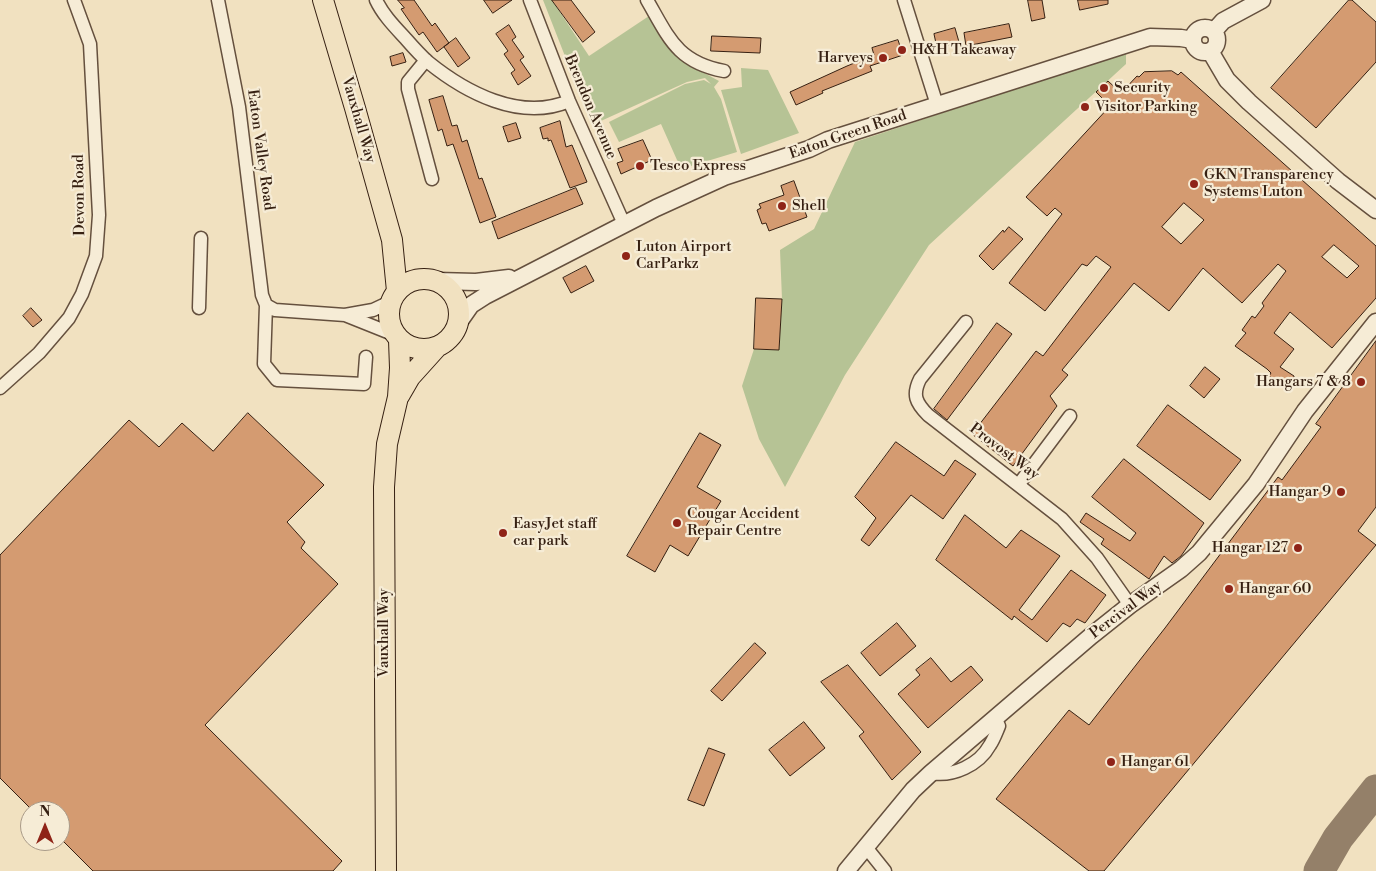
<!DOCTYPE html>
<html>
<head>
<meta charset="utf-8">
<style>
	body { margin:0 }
	#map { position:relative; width:1376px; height:871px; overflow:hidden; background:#f1e1c0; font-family:"Libre Bodoni",serif }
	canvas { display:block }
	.north { position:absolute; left:20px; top:801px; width:50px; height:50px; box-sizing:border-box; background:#f6ecd6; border:1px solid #a99a88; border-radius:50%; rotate:0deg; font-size:14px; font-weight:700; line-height:20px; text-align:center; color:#362012 }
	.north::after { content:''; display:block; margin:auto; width:18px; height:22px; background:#8f2418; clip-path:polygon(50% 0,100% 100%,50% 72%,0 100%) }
</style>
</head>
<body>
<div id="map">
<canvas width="1376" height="871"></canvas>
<div class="north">N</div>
</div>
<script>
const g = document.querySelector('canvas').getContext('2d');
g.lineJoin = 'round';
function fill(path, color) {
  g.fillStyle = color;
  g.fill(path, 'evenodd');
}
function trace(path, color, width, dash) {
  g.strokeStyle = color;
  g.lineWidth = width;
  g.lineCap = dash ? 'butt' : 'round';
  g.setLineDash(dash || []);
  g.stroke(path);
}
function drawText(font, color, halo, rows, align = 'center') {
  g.font = font + ' "Libre Bodoni",serif';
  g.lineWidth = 4.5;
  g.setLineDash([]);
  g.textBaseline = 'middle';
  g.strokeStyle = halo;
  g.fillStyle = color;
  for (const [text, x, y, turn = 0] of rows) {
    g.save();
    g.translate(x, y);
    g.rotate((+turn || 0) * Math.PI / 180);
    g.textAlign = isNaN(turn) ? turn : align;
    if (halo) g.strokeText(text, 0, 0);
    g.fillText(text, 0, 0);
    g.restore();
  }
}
const green = new Path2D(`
	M543,0H552L589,56L649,16L661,39L695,68L719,81L714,87L721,99L737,152L681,169L661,124L619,142L609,122L685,84L704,80L711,84L705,78L687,82L592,125Z
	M1126,52V64L929,245L845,375L785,487L759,439L742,386L754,349L779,350L782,299L780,250L814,229L855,142Z
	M741,68L768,70L799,133L741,154L721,90L742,87Z`);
const taxiway = new Path2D(`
	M1319,871L1338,838L1376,790`);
const building = new Path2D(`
	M398,0H414L432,26L435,23L449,43L437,52L423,32L419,35L401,9L404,8Z
	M484,0H512L493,13Z
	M552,0H571L595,32L583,42Z
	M1028,0H1042L1045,18L1032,21Z
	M1078,0H1108V4L1080,10Z
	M1349,0H1352L1376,22V62L1316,128L1271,88Z
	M1009,24L1012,37L966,46L964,33Z
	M509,25L516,37L512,40L524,57L520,60L531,76L518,85L511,73L515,70L504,54L508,51L496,34Z
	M955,28L959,42L937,48L934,34Z
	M712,36L761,38L760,53L711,51Z
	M456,38L470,58L458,67L444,47Z
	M898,40L903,55L870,66L872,71L822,91L823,93L796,105L790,92L847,66L874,55L872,48Z
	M403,53L406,62L392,66L390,57Z
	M1172,71L1178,75L1181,72L1376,246V298L1332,348L1290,312L1274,333L1294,349L1280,367L1294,376V380L1285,388L1269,376L1271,373L1267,369L1235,346L1246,333L1242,330L1252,316L1255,318L1264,306L1262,303L1286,271L1278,264L1242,303L1203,268L1169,311L1134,283L1062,370L1068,375L1050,396L1057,406L1013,466L972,434L1036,351L1043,356L1111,267L1096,256L1087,266L1082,264L1045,311L1009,283L1062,214L1055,208L1047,216L1026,197L1110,106L1096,92L1108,81L1121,93L1137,76L1139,77L1144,72ZM1184,203L1204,220L1181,244L1162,227ZM1334,245L1359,266L1347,278L1322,257Z
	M443,96L452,126L457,125L462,142L467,140L479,179L482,178L496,217L480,223L453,144L447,146L442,129L438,131L429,100Z
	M560,121L566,147L572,145L587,182L570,188L551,140L548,141V138L543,139L540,128Z
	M516,123L521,138L508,142L503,127Z
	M643,140L652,160L621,174L617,163L623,161L618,149Z
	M794,181L807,217L769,231L766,223L762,224L757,210L761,208L759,204L784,195L781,186Z
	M576,188L583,204L498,239L492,222Z
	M1009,227L1023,239L993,270L979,256L1003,230L1004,232Z
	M586,266L594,281L571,293L563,278Z
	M756,298L782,299L779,350L754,349Z
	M31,308L42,320L33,327L23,316Z
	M997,323L1012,334L947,420L934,409Z
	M1376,341V507L1358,531L1376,545L1104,871H1089L996,799L1069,710L1089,725L1165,628L1278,477L1282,480L1321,427L1316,424Z
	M1205,367L1220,379L1204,398L1190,386Z
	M1168,405L1241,460L1210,500L1137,446Z
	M248,413L324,485L287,522L305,542L301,548L338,584L205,725L342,861L333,871H93L60,838V811H33L0,778V555L129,420L159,447L182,423L213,451Z
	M700,433L721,445L697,487L721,501L688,556L670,545L655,572L627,556Z
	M896,442L944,476L955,460L976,474L943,519L911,495L869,546L861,540L876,518L855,497Z
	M1124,459L1204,523L1181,556L1172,563L1164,556L1149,579L1101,544L1104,539L1080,522L1086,513L1130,541L1136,533L1092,497Z
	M965,515L1006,548L1021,530L1060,556L1019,610L1032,620L1071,570L1106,595L1085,623L1077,619L1070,627L1063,623L1047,642L1014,616L1012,620L936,560Z
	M897,623L916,646L880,676L861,653Z
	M755,643L766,653L722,701L711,691Z
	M931,658L951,682L971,666L983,680L928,728L898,694L920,675L916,670Z
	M848,665L921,752L892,780L859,736L864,732L821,682Z
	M804,722L825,748L790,776L769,750Z
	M709,748L725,754L704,806L688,800Z`);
const minor = new Path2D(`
	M218,0L239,107L262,295L266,305L264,364L277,380L364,384L366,357
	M376,0C383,15 395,27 406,39C413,47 420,55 428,62C465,92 520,122 569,101
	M530,0L569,101L624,224
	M647,0C669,38 677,62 724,71
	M904,0L937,105
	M426,60L408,82V89L432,179
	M266,305L275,310L345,315L395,335
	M199,308L201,238
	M345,315L373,310L390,302
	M966,322L920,379C912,395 916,403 928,415L1062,519L1097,558L1130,605
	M0,388L39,353L69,318L82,294L96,256L99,215L90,44L74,0
	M1019,484L1070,416
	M931,773C953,777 979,765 990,745C994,739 996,733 999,726L995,718
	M865,846L885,871`);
const tertiary = new Path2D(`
	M1193 40a12 12 0 1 1 24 0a12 12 0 1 1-24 0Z
	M1214,31L1223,21L1262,0
	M1210,51L1227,80L1249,102L1338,181L1376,210
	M437,281L476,282L509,278
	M457,325L471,305L485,296L656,208L724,177L809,149L828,140L1150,37L1181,38L1193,40
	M846,871L913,790L931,773L1091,636L1130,605L1181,569L1199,553L1256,484L1305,411L1376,322`);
const primary = new Path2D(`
	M323,0L355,108L392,240L397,291
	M389 314a35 35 0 1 1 70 0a35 35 0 1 1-70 0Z
	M399,396L410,377L437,347
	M386,871L384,487L387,444L398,397L400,368L399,340`);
const markers = [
	[902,50,5,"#8f2418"],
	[883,58,5,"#8f2418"],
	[1104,88,5,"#8f2418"],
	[1085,107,5,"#8f2418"],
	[640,166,5,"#8f2418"],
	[1194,184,5,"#8f2418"],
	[782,206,5,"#8f2418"],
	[626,256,5,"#8f2418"],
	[1361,382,5,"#8f2418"],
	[1341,492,5,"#8f2418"],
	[677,523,5,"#8f2418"],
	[503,533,5,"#8f2418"],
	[1298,548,5,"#8f2418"],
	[1229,589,5,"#8f2418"],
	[1111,762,5,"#8f2418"]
];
const poiNames = [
	["H&H Takeaway",912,50],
	["Harveys",873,58,"right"],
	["Security",1114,88],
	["Visitor Parking",1095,107],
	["Tesco Express",650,166],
	["GKN Transparency",1204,175],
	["Systems Luton",1204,192],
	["Shell",792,206],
	["Luton Airport",636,247],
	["CarParkz",636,264],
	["Hangars 7 & 8",1351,382,"right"],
	["Hangar 9",1331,492,"right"],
	["Cougar Accident",687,514],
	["Repair Centre",687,531],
	["EasyJet staff",513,524],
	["car park",513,541],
	["Hangar 127",1288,548,"right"],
	["Hangar 60",1239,589],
	["Hangar 61",1121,762]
];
const streetNames = [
	["Brendon Avenue",590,107,67],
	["Vauxhall Way",358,120,74],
	["Eaton Green Road",848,135,-19],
	["Eaton Valley Road",260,150,82],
	["Devon Road",80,195,-91],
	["Provost Way",1004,452,37],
	["Percival Way",1126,610,-37],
	["Vauxhall Way",384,633,-90]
];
fill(green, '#b6c395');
trace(taxiway, '#948069', 31);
fill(building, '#d49b71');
trace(building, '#362012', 1);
trace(minor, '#65503e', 15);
trace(tertiary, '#65503e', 19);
trace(primary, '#362012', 22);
trace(minor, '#f6ecd6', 12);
trace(tertiary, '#f6ecd6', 16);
trace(primary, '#f1e1c0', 20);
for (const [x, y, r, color] of markers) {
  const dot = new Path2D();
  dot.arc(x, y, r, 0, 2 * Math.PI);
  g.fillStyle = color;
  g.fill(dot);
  trace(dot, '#f6ecd6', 2);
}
drawText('15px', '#362012', '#f6ecd6', poiNames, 'left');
drawText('15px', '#362012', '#f6ecd6', streetNames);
</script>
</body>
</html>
